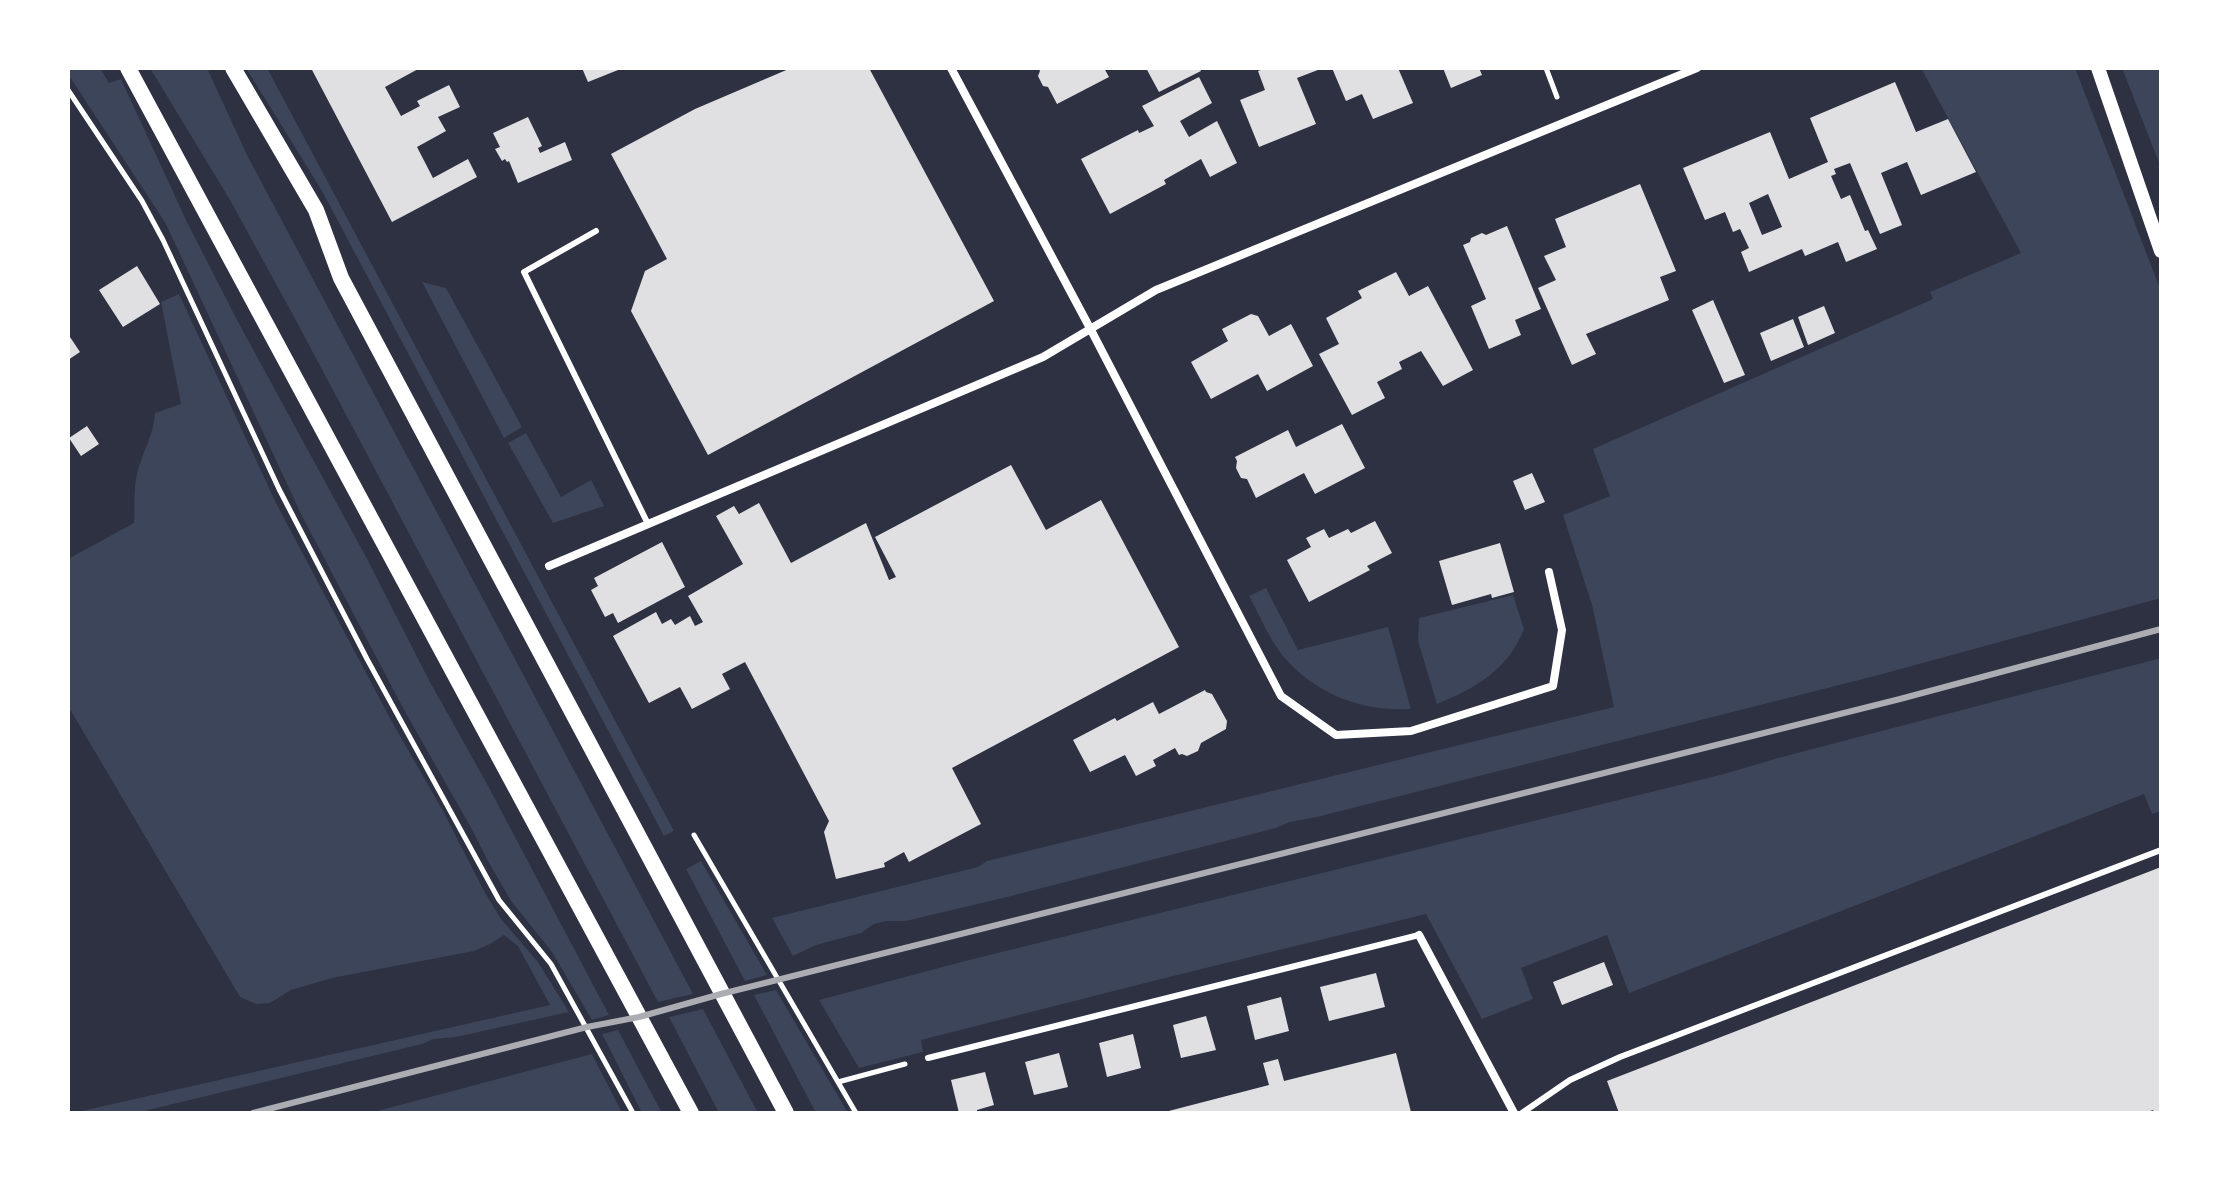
<!DOCTYPE html>
<html>
<head>
<meta charset="utf-8">
<style>
	body { margin:0 }
	#map { position:relative; width:2229px; height:1181px; overflow:hidden; background:#2d3142; font-family:"IBM Plex Sans",sans-serif }
	canvas { display:block }
	.frame { position:absolute; inset:0; border:70px solid #fff; pointer-events:none }
</style>
</head>
<body>
<div id="map">
<canvas width="2229" height="1181"></canvas>
<div class="frame"></div>
</div>
<script>
const g = document.querySelector('canvas').getContext('2d');
g.lineJoin = 'round';
function fill(path, color) {
  g.fillStyle = color;
  g.fill(path, 'evenodd');
}
function trace(path, color, width, dash) {
  g.strokeStyle = color;
  g.lineWidth = width;
  g.lineCap = dash ? 'butt' : 'round';
  g.setLineDash(dash || []);
  g.stroke(path);
}
const green = new Path2D(`
	M68,68H100L109,83L121,79L187,222L236,318L366,557L430,682L486,782L609,1015L592,1020L552,952L511,901L488,861L470,826L403,708L301,514L166,224L68,74Z
	M150,68H207L247,155L693,994L658,1002L293,315L230,200Z
	M246,68H267L674,831L664,836L322,191Z
	M1921,68H2075L2161,291V598L1875,676L1317,817L1290,822L1276,828L1011,896L906,921H886L874,924L861,933L816,945L793,956L772,918L978,867L987,861L1614,707L1592,605L1563,515L1610,496L1593,449L1933,299L1930,292L2021,253Z
	M2122,68H2161V168Z
	M422,282L446,288L522,427L504,438Z
	M179,294L276,503L391,720L443,811L484,891L501,919L538,962L569,1012L456,1037L433,1039L422,1044L136,1113H73L550,1005L518,946L504,935L490,944L474,951L332,978L291,990L270,1003L256,1004L240,997L68,706V559L134,523C135,505 133,487 138,470C143,451 154,433 155,413L181,404L161,302Z
	M526,433L561,497L591,480L604,506L553,523L508,443Z
	M1266,588L1298,650L1388,627L1411,709C1362,712 1315,694 1283,656C1269,639 1260,616 1249,596Z
	M1513,595L1524,629C1508,670 1476,688 1437,704L1418,641L1419,618Z
	M2161,658V811L2152,814L2144,794L1629,993L1607,935L1521,968L1533,999L1482,1019L1426,914L1161,979L921,1040L923,1052L859,1068L819,1000L965,961L1724,774L1778,758Z
	M701,861L767,975L745,981L686,869Z
	M776,990L848,1113H816L754,995Z
	M703,1009L758,1113H719L669,1017Z
	M618,1030L662,1113H642L602,1034Z
	M592,1054L622,1113H370L569,1060Z`);
const building = new Path2D(`
	M311,68H420L385,87L401,116L420,106L417,101L449,85L460,107L438,117L446,131L417,147L433,178L468,159L477,177L392,222Z
	M582,68H623L588,82Z
	M791,68H869L994,301L708,455L631,311L645,271L667,259L611,154L695,109Z
	M1038,68H1104L1109,77L1057,104L1048,87L1043,86L1038,76L1040,71Z
	M1146,68H1199L1201,71L1159,92Z
	M1266,68H1323L1297,78L1316,124L1259,147L1240,100L1265,90L1258,71Z
	M1332,68H1398L1413,103L1373,119L1362,94L1346,101Z
	M1443,68H1479L1482,75L1451,88Z
	M1199,77L1212,103L1180,121L1189,137L1217,121L1237,163L1210,177L1201,159L1164,180L1166,184L1110,214L1081,159L1138,130L1139,133L1154,126L1142,106Z
	M1895,82L1916,132L1948,119L1976,172L1921,195L1907,162L1881,173L1902,225L1880,234L1850,163L1834,169L1836,174L1831,176L1841,199L1850,195L1865,231L1868,230L1877,249L1846,262L1838,242L1805,256L1802,249L1749,272L1741,252L1749,248L1740,229L1733,232L1725,212L1705,220L1683,168L1770,132L1789,179L1828,162L1810,118ZM1768,194L1782,227L1762,235L1749,203Z
	M528,117L542,146L538,148L540,153L565,142L572,160L518,183L509,161L507,162L505,159L502,161L495,149L500,147L493,133Z
	M1640,184L1676,271L1660,277L1669,300L1586,334L1596,354L1572,365L1538,288L1556,280L1544,256L1566,247L1555,219Z
	M1507,226L1541,309L1515,320L1521,335L1489,349L1471,306L1486,299L1463,245L1470,242L1471,238L1482,233L1486,235Z
	M137,266L160,304L123,327L99,290Z
	M1396,272L1409,296L1428,286L1473,370L1443,386L1421,351L1399,362L1402,369L1377,382L1385,398L1352,415L1319,354L1339,344L1326,318L1362,298L1358,291Z
	M1713,300L1745,375L1724,383L1692,310Z
	M1824,306L1835,333L1808,345L1798,317Z
	M1251,314L1258,316L1269,336L1291,324L1313,366L1267,391L1258,374L1211,399L1191,362L1228,341L1222,329Z
	M1793,319L1804,347L1771,361L1760,333Z
	M68,334L80,352L68,360Z
	M1342,424L1365,468L1315,494L1304,473L1256,498L1247,479L1241,478L1236,468L1237,461L1235,457L1288,430L1296,447Z
	M87,426L99,444L81,456L69,438Z
	M1011,465L1046,530L1101,500L1179,647L952,768L981,824L909,862L904,852L884,863L885,867L836,879L824,832L829,821L745,662L722,674L730,689L692,709L680,687L649,703L613,636L656,612L662,624L671,619L675,625L690,616L695,626L703,622L688,596L743,564L716,516L734,506L739,514L759,503L791,563L866,523L889,580L896,577L875,537Z
	M1532,473L1545,502L1525,510L1513,481Z
	M1375,521L1392,553L1367,566L1370,570L1309,602L1287,560L1311,547L1306,538L1324,529L1329,538L1348,529L1351,533Z
	M662,542L685,587L618,623L613,613L605,617L591,590L598,586L594,578Z
	M1500,543L1514,592L1492,598L1491,594L1452,605L1439,561Z
	M1205,690L1206,692L1212,694L1227,721L1226,729L1201,743L1198,751L1187,756L1182,754L1179,755L1175,748L1153,760L1156,766L1136,776L1125,755L1090,772L1073,740L1115,718L1117,721L1153,702L1159,714Z
	M2161,867V1113H2154L2153,1110L2145,1113H1619L1607,1081Z
	M1604,962L1613,985L1562,1005L1553,982Z
	M1376,973L1385,1007L1329,1021L1320,987Z
	M1281,997L1289,1031L1255,1040L1247,1006Z
	M1206,1016L1216,1050L1181,1058L1173,1025Z
	M1133,1034L1141,1068L1107,1077L1099,1043Z
	M1059,1053L1068,1087L1034,1095L1025,1062Z
	M1396,1053L1411,1112L1161,1113L1269,1085L1263,1063L1278,1059L1284,1081Z
	M985,1072L994,1105L977,1110V1113H959L951,1080Z`);
const path = new Path2D(`
	M1546,68L1557,97
	M68,90L142,201L163,240L279,489L367,659L499,900L551,964L633,1113
	M694,835L856,1113
	M838,1082L905,1064`);
const service = new Path2D(`
	M596,231L524,272L648,524
	M928,1058L1419,935
	M1522,1113L1570,1080L1620,1057L2161,850`);
const minor = new Path2D(`
	M951,68L1091,330L1281,696L1336,735L1411,731L1553,686L1562,630L1549,572
	M549,566L1043,357L1156,290L1697,68
	M1419,935L1514,1113`);
const tertiary = new Path2D(`
	M2098,68L2161,251`);
const secondary = new Path2D(`
	M128,68L691,1113
	M233,68L316,210L341,278L786,1113`);
const rail = new Path2D(`
	M253,1113L587,1027L639,1017L721,994L1900,699L2161,629`);
fill(green, '#3c4559');
fill(building, '#e0e0e3');
trace(path, '#fff', 5);
trace(service, '#fff', 6);
trace(minor, '#fff', 8);
trace(tertiary, '#fff', 14);
trace(secondary, '#fff', 16);
trace(rail, '#abadb3', 6);
</script>
</body>
</html>
